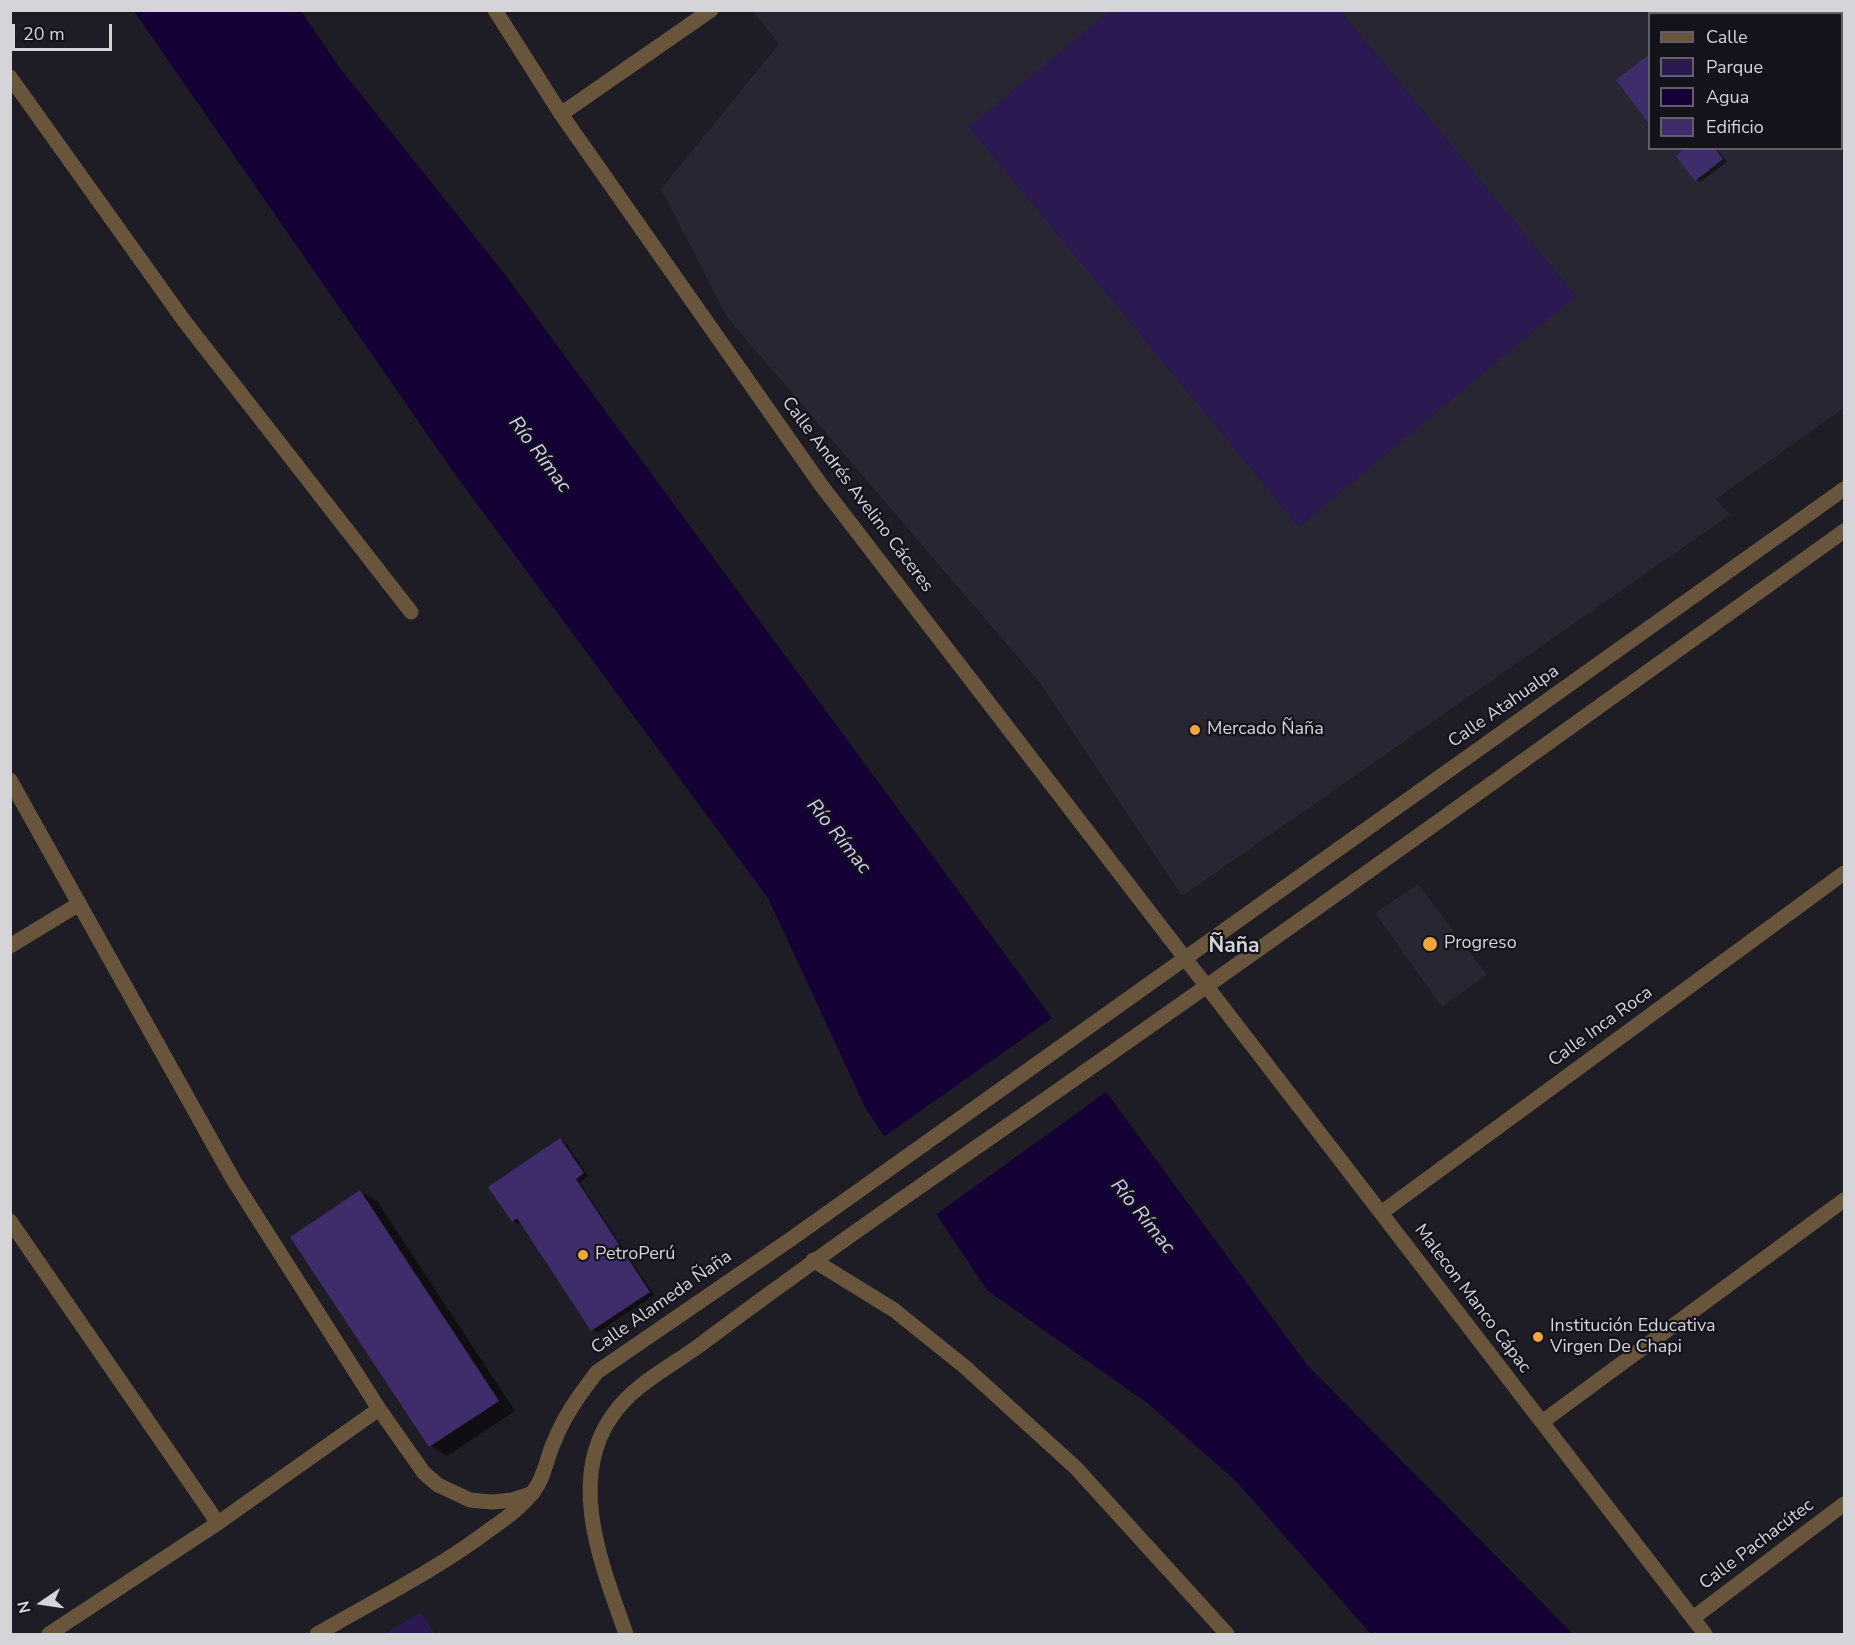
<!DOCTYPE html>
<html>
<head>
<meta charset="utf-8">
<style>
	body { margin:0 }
	#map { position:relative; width:1855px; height:1645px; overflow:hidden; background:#1e1c24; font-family:"Nunito Sans",sans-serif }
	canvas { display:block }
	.frame { position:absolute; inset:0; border:12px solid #d4d4d9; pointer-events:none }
	.legend { position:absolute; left:1648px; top:12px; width:195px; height:138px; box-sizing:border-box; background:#14131b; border:2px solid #616067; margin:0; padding:8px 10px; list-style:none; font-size:18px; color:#d4d4d9 }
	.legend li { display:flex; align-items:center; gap:12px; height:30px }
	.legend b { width:30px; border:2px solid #616067 }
	.north { position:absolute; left:12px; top:1573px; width:60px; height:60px; -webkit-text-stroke:4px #14131b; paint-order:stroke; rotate:257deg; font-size:16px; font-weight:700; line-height:24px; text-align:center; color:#d4d4d9 }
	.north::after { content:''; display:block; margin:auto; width:21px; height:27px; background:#d4d4d9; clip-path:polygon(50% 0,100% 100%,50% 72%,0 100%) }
	.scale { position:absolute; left:12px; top:24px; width:100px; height:27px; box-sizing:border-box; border:3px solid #d4d4d9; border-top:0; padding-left:8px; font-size:18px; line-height:21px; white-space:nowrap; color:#d4d4d9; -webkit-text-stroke:4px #14131b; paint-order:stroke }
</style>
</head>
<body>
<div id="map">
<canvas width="1855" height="1645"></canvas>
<div class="frame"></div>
<ul class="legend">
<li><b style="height:8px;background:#69553c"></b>Calle</li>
<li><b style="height:16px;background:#2b1951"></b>Parque</li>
<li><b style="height:16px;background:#140035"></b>Agua</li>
<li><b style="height:16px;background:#3e2d6a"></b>Edificio</li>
</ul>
<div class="north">N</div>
<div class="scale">20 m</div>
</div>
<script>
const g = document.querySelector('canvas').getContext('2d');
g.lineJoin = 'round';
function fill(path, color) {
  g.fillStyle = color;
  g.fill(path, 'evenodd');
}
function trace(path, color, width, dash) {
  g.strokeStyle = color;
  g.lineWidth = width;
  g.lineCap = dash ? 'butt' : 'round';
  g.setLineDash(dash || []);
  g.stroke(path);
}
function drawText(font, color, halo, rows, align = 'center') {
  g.font = font + ' "Nunito Sans",sans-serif';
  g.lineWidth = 4.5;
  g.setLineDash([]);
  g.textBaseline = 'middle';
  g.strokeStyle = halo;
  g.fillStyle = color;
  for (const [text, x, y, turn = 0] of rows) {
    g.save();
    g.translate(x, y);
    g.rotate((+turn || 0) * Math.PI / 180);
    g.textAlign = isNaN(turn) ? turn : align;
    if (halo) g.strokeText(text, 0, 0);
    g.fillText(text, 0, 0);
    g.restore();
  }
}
const built = new Path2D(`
	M753,11H1844V408L1716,499L1730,515L1182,896L1040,683L727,317L661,189L779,44ZM1650,14H1842V148H1650Z
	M1418,884L1487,975L1442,1007L1375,913Z`);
const green = new Path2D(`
	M1109,11H1341L1576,296L1299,527L969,127Z
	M421,1612L435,1634H385Z`);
const water = new Path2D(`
	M134,11H301L339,67L503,272L1307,1365L1573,1634H1371L1236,1481L1150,1405L987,1290L866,1109L768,898L452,470Z`);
const pier = new Path2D(`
	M1055,1016L1109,1090L934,1216L882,1138Z`);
const shadow = new Path2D(`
	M1689,148H1716L1727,162L1700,182L1696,180Z
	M560,1139L565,1142L588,1176L580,1183L654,1295L597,1333L592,1330L521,1222L518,1224L513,1221L490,1188Z
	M361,1192L377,1201L515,1411L447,1456L430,1446Z`);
const building = new Path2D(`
	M1647,56L1650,59V125L1616,80Z
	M1686,148H1715L1723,159L1695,181L1676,156Z
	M560,1138L584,1173L576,1179L650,1292L591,1331L517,1218L512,1222L488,1187Z
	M360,1190L499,1401L429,1447L290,1237Z`);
const minor = new Path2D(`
	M495,10L561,114L821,485L1705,1634
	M10,77L185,322L411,612
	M561,114L711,10
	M10,780L234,1181L379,1409L424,1473L438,1485L470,1500L492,1502L512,1500L533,1493
	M10,946L79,904
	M1381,1213L1844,873
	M10,1221L218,1523
	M813,1260L894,1310L965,1367L1076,1468L1227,1634
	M1542,1422L1844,1200
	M1693,1618L1844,1504
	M49,1634L218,1523L379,1409`);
const tertiary = new Path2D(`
	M317,1634C376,1600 438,1569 492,1528C506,1518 523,1506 533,1492C545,1477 546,1459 554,1442C564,1416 580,1394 597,1372L791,1239L1844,489
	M626,1634C603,1568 566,1481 612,1416C634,1384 670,1367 700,1345C789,1278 880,1214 971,1151C1265,947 1554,739 1844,531`);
const markers = [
	[1195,730,6,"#efa73d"],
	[1430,944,8,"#efa73d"],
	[583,1255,6,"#efa73d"],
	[1538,1337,6,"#efa73d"]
];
const streetNames = [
	["Calle Andrés Avelino Cáceres",857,495,53],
	["Calle Atahualpa",1504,707,-35],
	["Calle Inca Roca",1601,1027,-36],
	["Malecon Manco Cápac",1472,1299,53],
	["Calle Alameda Ñaña",662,1303,-35],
	["Calle Pachacútec",1757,1545,-37]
];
const poiNames = [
	["Mercado Ñaña",1207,730],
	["Progreso",1444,944],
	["PetroPerú",595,1255],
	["Institución Educativa",1550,1327],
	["Virgen De Chapi",1550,1348]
];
const waterNames = [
	["Río Rímac",539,455,53],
	["Río Rímac",838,837,51],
	["Río Rímac",1142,1217,51]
];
const quarterNames = [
	["Ñaña",1234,947]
];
fill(built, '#282632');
fill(green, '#2b1951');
fill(water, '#140035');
fill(pier, '#1e1c24');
fill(shadow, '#0007');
fill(building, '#3e2d6a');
trace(minor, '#69553c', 15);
trace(tertiary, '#69553c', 15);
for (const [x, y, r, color] of markers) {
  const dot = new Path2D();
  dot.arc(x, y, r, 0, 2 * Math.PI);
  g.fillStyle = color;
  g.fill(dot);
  trace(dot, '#14131b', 2);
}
drawText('18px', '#d4d4d9', '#14131b', streetNames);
drawText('18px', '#d4d4d9', '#14131b', poiNames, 'left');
drawText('italic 20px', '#d1caf0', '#14131b', waterNames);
drawText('bold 21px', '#d4d4d9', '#14131b', quarterNames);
</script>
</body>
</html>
